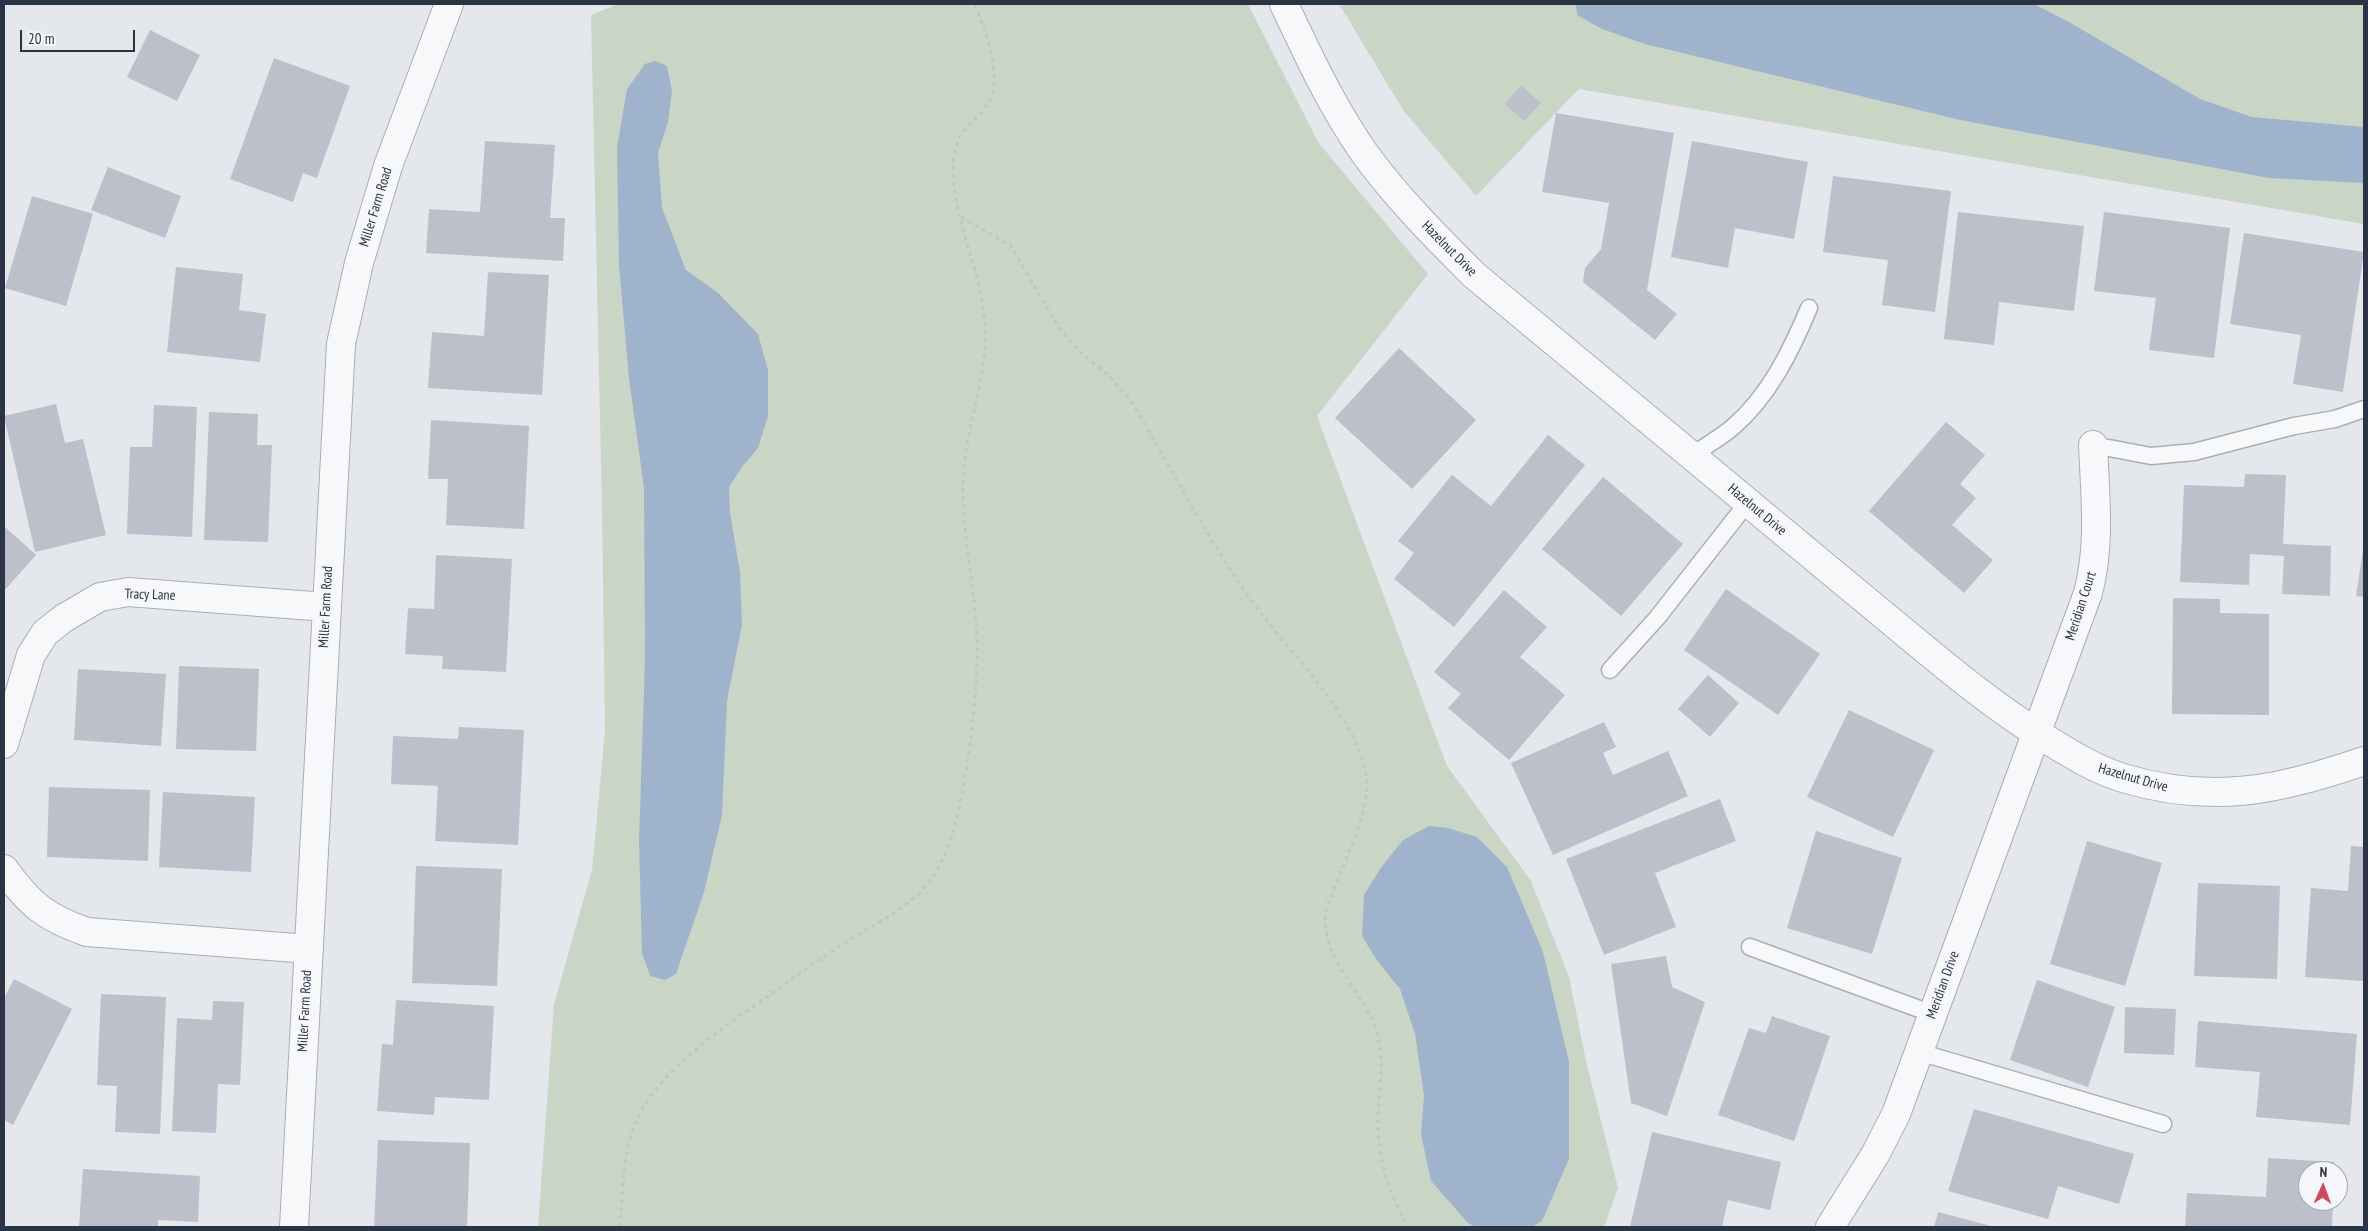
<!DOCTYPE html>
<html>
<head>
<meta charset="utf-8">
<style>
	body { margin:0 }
	#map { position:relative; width:2368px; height:1231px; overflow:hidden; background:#e4e7ec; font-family:"PT Sans Narrow",sans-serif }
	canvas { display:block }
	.frame { position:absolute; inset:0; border:5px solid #2b3445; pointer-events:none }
	.north { position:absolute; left:2298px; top:1161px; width:50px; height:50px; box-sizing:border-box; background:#f4f6f9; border:1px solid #a4a8b1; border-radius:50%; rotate:2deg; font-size:14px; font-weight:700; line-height:20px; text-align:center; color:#2b3445 }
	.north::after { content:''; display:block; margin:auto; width:18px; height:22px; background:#d1495b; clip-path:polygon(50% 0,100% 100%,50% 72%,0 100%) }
	.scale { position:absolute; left:20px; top:30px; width:115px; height:22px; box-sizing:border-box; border:2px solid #2b3445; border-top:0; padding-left:6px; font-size:15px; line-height:18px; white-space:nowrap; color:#2b3445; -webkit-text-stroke:4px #f4f6f9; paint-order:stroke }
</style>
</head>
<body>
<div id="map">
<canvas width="2368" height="1231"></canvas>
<div class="frame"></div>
<div class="north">N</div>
<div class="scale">20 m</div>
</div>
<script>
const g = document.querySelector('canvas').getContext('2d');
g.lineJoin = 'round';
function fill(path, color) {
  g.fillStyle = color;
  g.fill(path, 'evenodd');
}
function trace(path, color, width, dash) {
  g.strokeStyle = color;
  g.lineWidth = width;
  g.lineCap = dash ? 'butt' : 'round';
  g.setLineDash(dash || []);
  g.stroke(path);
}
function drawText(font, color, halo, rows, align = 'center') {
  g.font = font + ' "PT Sans Narrow",sans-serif';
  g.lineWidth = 4;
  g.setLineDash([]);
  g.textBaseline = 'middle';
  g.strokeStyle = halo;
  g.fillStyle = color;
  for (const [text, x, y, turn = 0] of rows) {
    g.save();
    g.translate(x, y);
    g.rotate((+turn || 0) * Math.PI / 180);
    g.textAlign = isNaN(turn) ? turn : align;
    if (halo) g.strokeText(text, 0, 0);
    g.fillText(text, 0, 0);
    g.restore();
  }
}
const green = new Path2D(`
	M618,4H1248L1318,142L1428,274L1317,416L1447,766L1531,881L1569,977L1586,1061L1618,1188L1604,1227H538L554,1004L592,870L605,731L602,509L591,15Z
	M1339,4H2364V224L1579,89L1476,196L1403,110Z`);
const water = new Path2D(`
	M1576,4H2034L2069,22L2200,99L2252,117L2364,127V183L2269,178L1960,120L1645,44L1602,29L1577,15Z
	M655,61L667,66L672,91L668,122L658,153L662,208L686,270L718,293L758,334L768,370V416L758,448L742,467L729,487L730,513L740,572L742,625L727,701L722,815L704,892L676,974L665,980L650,976L642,953L639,842L645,658L644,488L629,379L619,265L617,147L627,89L645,64Z
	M1429,826L1448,828L1477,837L1507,867L1543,952L1569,1062V1159L1542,1221L1532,1227H1475L1468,1223L1431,1181L1421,1134L1424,1095L1415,1034L1400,989L1376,959L1362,936L1364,895L1380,869L1403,840Z`);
const building = new Path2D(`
	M150,30L200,55L177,101L127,77Z
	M274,58L350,86L317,178L303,173L293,202L230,179Z
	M1521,85L1541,103L1524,121L1505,104Z
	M1556,113L1674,133L1647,290L1677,314L1655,340L1583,282L1585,268L1601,249L1609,203L1542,192Z
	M485,141L555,145L550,218H565L563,261L426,253L429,209L480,212Z
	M1692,141L1808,162L1794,239L1735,228L1728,268L1671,257Z
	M108,167L181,196L165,238L91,210Z
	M1833,176L1951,191L1935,312L1882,305L1888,260L1823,252Z
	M32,196L93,214L66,306L5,288Z
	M1958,212L2084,226L2074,311L1999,302L1994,345L1944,339Z
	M2104,212L2230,228L2214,358L2149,350L2156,298L2094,291Z
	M2244,233L2364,252L2343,392L2293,384L2301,335L2230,324Z
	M176,267L243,274L239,310L266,314L260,362L167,352Z
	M488,272L549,275L542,395L428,388L432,332L484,336Z
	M1399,348L1476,420L1412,489L1335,418Z
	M56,404L65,443L83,439L106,535L35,552L4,416Z
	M154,405L197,407L192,537L127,534L130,447H152Z
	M209,412L258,414L257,445H272L268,542L204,540Z
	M431,420L529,426L524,529L446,525L448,479H428Z
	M1946,422L1985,455L1960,484L1976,498L1952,525L1993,560L1964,593L1869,511Z
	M1548,435L1585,465L1454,627L1394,579L1414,553L1398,541L1452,475L1491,506Z
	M2245,474L2286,475L2283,544L2331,546L2330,596L2282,594L2284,556L2250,554L2249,585L2180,582L2184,485L2244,487Z
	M1603,477L1683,544L1621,616L1542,549Z
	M4,526L36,555L4,591Z
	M2363,550H2364V597L2356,596Z
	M436,555L512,559L506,672L442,669L443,656L405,654L408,608L434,609Z
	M1726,589L1820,654L1778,715L1684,650Z
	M1504,590L1547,627L1520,657L1565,695L1509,760L1448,708L1461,694L1434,672Z
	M2173,598L2220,599V613L2269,614V715L2172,714Z
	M179,666L259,669L256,751L176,749Z
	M78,669L166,674L161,746L74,740Z
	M1708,675L1739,703L1710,737L1678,709Z
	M1849,710L1934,750L1893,837L1807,797Z
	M1604,722L1616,747L1603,753L1613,775L1668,751L1688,796L1553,855L1511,763Z
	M459,727L524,730L518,845L435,841L438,786L391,784L393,736L458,739Z
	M49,787L150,790L148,861L47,857Z
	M163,792L255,797L251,872L159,867Z
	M1720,799L1736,841L1655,873L1676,927L1604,955L1566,859Z
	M1816,831L1902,858L1872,954L1787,928Z
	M2087,841L2162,863L2125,986L2050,964Z
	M2351,846L2364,847L2363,981L2305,977L2311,888L2348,891Z
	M416,866L502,869L497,986L412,983Z
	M2198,883L2280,886L2277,979L2194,976Z
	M1666,956L1672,987L1705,1002L1667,1116L1631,1103L1611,964Z
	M14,979L72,1009L13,1125L4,1120V998Z
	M2037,980L2115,1007L2088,1087L2010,1060Z
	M101,994L166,997L160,1134L115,1132L117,1086L97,1085Z
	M396,1000L494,1006L489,1100L435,1097L434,1115L377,1111L382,1044L393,1045Z
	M213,1001L244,1002L240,1085L218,1084L216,1133L172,1131L177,1018L212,1020Z
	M2125,1007L2176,1009L2174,1055L2124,1053Z
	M1772,1016L1830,1036L1794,1141L1718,1115L1749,1028L1766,1033Z
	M2198,1021L2357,1034L2350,1125L2256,1117L2260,1072L2195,1067Z
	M1974,1109L2134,1154L2119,1204L2058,1186L2048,1219L1948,1191Z
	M1652,1132L1781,1162L1770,1210L1728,1200L1722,1227H1630Z
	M378,1140L470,1143L467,1227H374Z
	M2268,1158L2335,1162V1171H2308V1201H2333L2332,1227H2185L2187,1193L2266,1197Z
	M83,1169L200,1176L198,1222L158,1220V1227H79Z
	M1938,1212L1995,1227H1934Z`);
const path = new Path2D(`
	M961,217L1011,246L1059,328L1079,351L1110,377L1129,398C1168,462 1203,531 1246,593C1283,647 1353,709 1366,774C1372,808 1346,857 1334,889C1332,896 1327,904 1326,911C1319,959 1365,991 1377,1033C1386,1063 1377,1096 1378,1126C1378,1161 1391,1197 1408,1227
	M620,1227C623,1191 622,1150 638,1117C662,1068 722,1029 765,998C792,979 818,960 846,942C873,925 912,906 930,881C950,853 956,821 963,789C971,743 977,696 977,649C977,595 963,542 963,488C962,435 988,380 985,328C983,277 959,233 954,185C952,170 953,149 960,136C968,122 984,114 991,98C1001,74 985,26 974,4`);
const service = new Path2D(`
	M2093,445L2151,456L2194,452L2294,426L2335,419L2364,409
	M1692,456C1705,446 1720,438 1733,427C1769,396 1791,351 1809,308
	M1610,670L1657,618L1748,502
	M1750,947L1933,1014
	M1919,1052L2163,1124`);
const minor = new Path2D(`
	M4,744L31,655L45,633L64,618L100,597L128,592L326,607
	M4,869C29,904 46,918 87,932L309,949
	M294,1227L341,344L359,263L388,166L449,4
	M1830,1227L1875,1155L1896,1114L2088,593C2101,544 2095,495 2093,445`);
const tertiary = new Path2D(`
	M1284,4C1308,55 1332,107 1365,154C1397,198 1436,237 1474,275C1599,380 1725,484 1851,588C1916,641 1979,698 2051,742C2074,756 2097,770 2123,778C2213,805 2278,790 2364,761`);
const streetNames = [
	["Miller Farm Road",376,207,-73],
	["Hazelnut Drive",1449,249,45],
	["Hazelnut Drive",1757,510,40],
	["Tracy Lane",150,595,2],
	["Meridian Court",2081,606,-72],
	["Miller Farm Road",326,607,-87],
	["Hazelnut Drive",2133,778,16],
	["Meridian Drive",1943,985,-70],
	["Miller Farm Road",305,1011,-87]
];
fill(green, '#c9d6c5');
fill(water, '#9fb4cc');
fill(building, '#bbc0ca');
trace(service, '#a9aeb7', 19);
trace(minor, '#a9aeb7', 30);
trace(tertiary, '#a9aeb7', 30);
trace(path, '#c2c5cb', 3, [4, 4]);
trace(service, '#f7f8fa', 16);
trace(minor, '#f7f8fa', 28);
trace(tertiary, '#f7f8fa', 28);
drawText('14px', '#2b3445', '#f4f6f9', streetNames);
</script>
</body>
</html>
